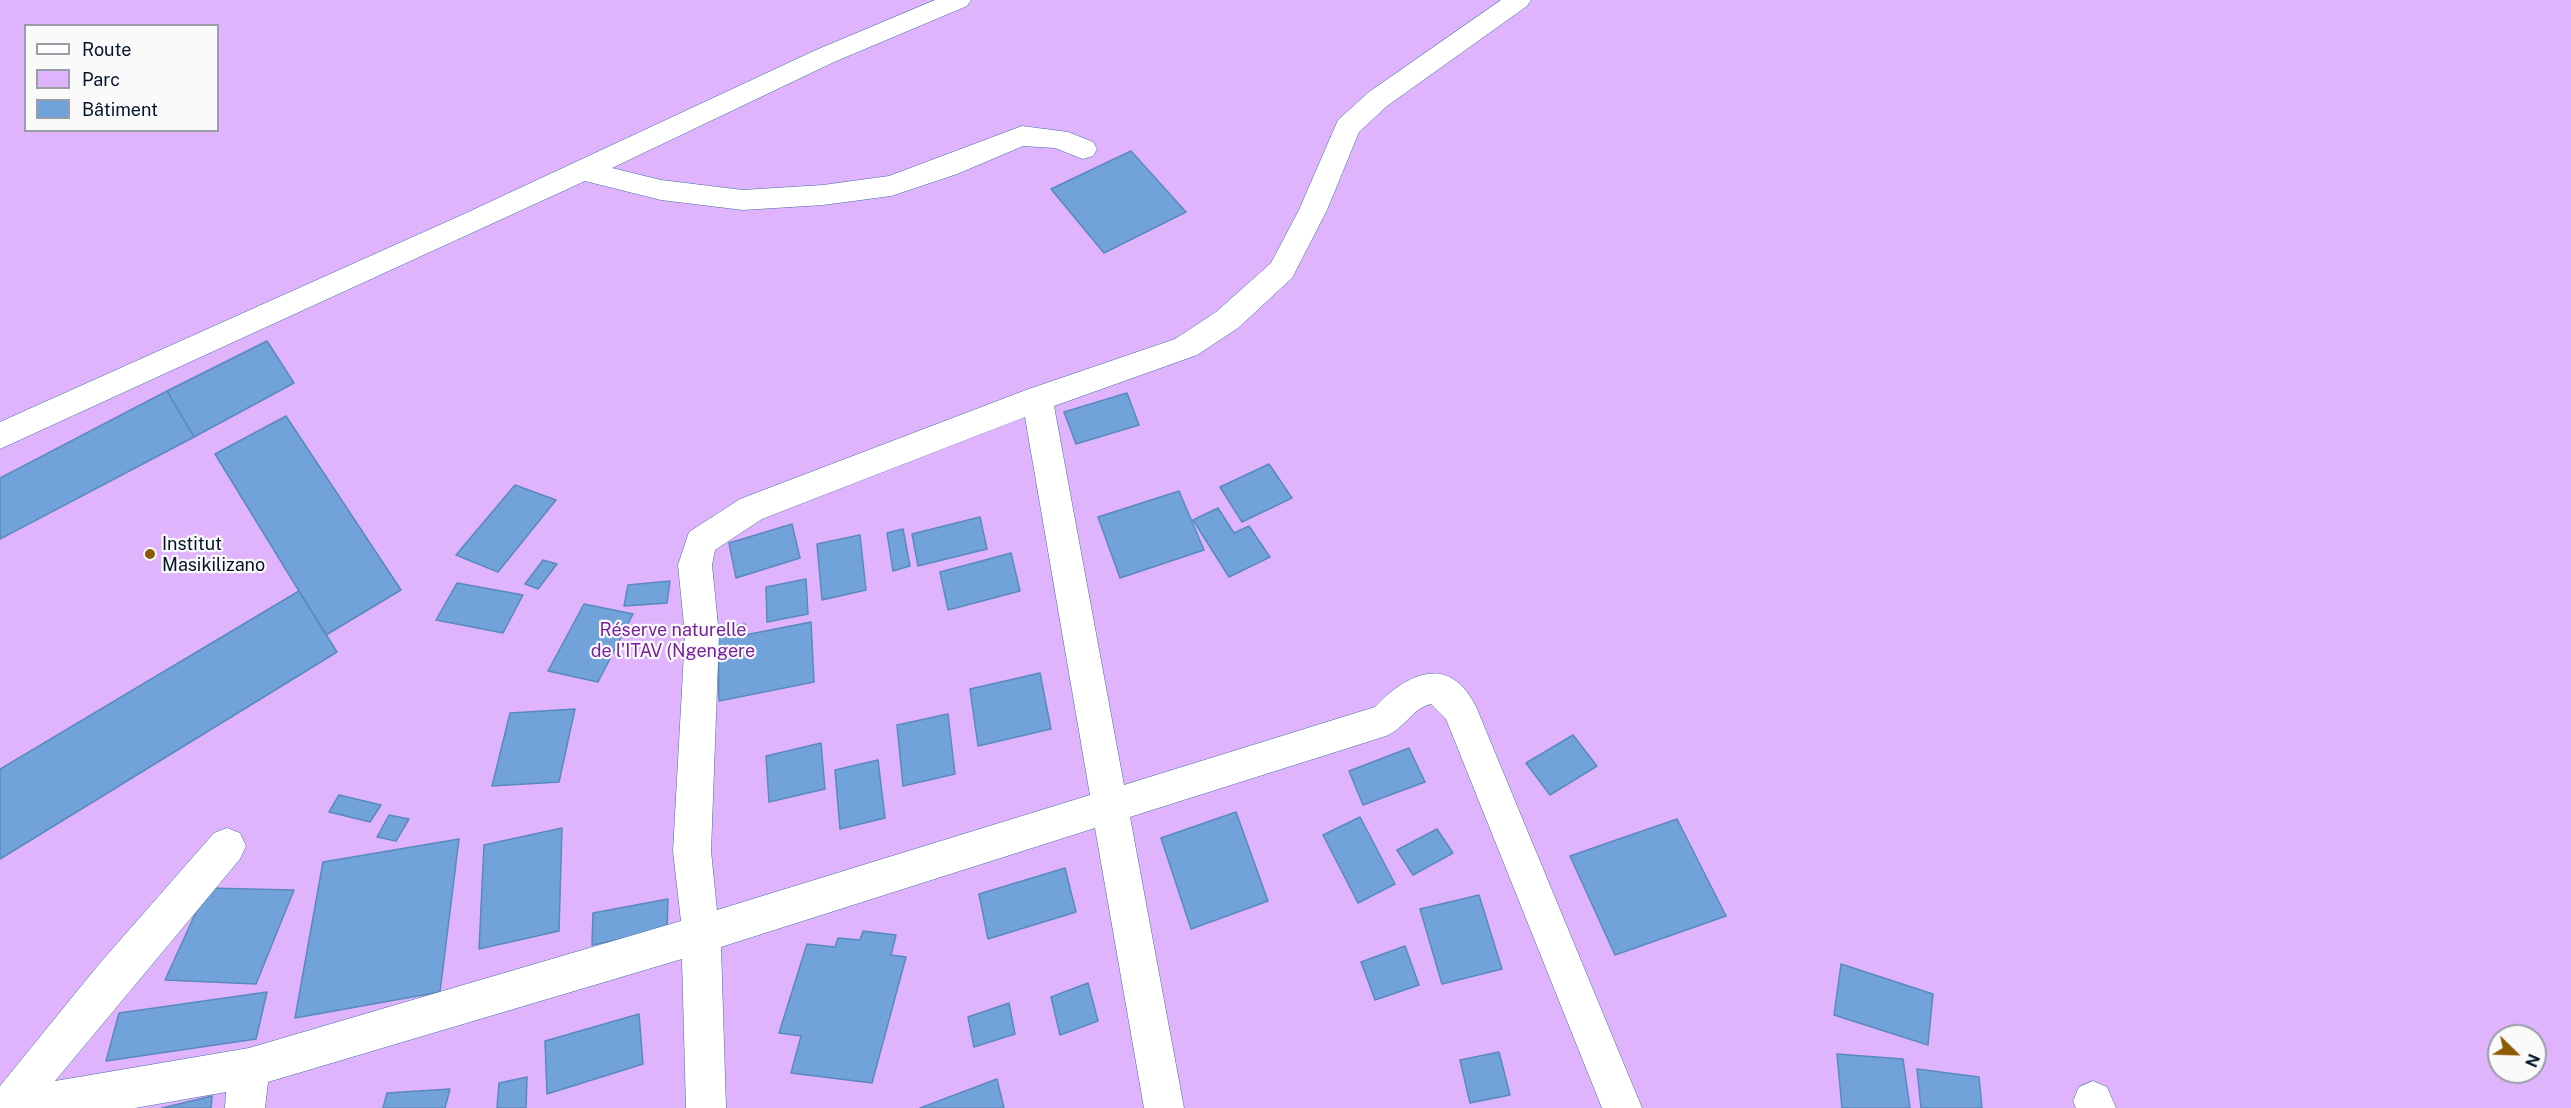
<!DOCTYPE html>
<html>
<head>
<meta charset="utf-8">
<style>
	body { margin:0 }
	#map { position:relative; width:2571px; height:1108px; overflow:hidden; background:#c7dcf3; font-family:"Public Sans",sans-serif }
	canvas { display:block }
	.legend { position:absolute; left:24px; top:24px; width:195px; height:108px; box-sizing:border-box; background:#fafafa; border:2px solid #979ea6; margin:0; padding:8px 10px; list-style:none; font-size:18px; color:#031428 }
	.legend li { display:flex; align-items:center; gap:12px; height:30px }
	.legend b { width:30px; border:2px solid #979ea6 }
	.north { position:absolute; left:2487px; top:1024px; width:60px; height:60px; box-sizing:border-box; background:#fafafa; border:2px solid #979ea6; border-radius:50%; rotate:113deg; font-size:16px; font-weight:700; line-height:24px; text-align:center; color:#031428 }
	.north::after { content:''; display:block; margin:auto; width:21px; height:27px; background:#8b5a03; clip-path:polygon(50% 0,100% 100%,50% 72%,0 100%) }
</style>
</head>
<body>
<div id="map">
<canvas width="2571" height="1108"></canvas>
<ul class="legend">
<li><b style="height:8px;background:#fff"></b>Route</li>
<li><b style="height:16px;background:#e0b4fc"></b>Parc</li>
<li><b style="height:16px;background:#71a2d9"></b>Bâtiment</li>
</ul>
<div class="north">N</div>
</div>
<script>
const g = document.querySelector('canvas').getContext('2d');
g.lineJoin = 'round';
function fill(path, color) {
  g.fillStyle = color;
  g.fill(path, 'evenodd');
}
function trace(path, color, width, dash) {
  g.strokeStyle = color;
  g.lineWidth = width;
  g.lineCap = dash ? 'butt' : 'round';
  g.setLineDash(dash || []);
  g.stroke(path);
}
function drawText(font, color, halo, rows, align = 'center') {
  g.font = font + ' "Public Sans",sans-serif';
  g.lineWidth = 4.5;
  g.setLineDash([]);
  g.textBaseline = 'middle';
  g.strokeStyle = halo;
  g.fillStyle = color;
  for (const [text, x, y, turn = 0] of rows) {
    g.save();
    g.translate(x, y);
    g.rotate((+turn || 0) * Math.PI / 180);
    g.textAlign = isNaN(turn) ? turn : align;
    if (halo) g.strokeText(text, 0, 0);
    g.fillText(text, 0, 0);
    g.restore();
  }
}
const green = new Path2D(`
	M0,0H2571V1108H0ZM26,26H218V130H26ZM2499,1036H2535V1072H2499Z`);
const building = new Path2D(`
	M1131,151L1186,212L1104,253L1051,189Z
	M267,341L294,383L194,437L167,391Z
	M167,391L194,437L0,539V478Z
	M1127,393L1139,425L1076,444L1064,412Z
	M286,416L401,590L326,635L215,454Z
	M1269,464L1292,498L1242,522L1220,487Z
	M515,485L556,500L498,572L456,555Z
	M1179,491L1204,550L1120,578L1098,517Z
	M1218,508L1234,533L1249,526L1270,557L1229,577L1193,520Z
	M980,517L987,549L918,566L912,534Z
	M792,524L800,558L736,578L729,543Z
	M903,529L910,566L893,571L887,533Z
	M860,535L866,590L822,600L817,544Z
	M1011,553L1020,591L948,610L940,572Z
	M543,560L557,564L538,589L525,584Z
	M806,579L808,614L767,622L766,587Z
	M670,581L667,603L624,606L628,585Z
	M457,583L523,595L503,633L436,620Z
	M299,591L337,652L0,859V769Z
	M584,604L633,614L598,682L548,671Z
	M811,622L814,682L719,701L718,628L745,624V635Z
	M1040,673L1051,729L978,746L970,689Z
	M575,709L559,782L492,786L510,713Z
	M948,714L955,774L903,786L897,725Z
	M1573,735L1597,766L1550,795L1526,763Z
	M821,743L825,789L769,802L766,756Z
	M1409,748L1425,782L1363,805L1349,771Z
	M878,760L885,818L840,829L835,770Z
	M339,795L381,805L370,822L329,812Z
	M1236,812L1268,901L1191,929L1161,838Z
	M389,815L409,819L396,841L377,837Z
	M1360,817L1395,884L1358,903L1323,835Z
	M1677,819L1726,916L1615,955L1570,856Z
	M562,828L559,931L479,949L484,845Z
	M1437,829L1453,853L1413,875L1397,850Z
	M459,839L440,992L295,1018L323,862Z
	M1065,868L1076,912L988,939L979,894Z
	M207,888L294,890L256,984L165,980Z
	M1479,895L1502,969L1442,984L1420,909Z
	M668,899L667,930L592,945L593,913Z
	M863,931L896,935L891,955L906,957L872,1083L791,1073L801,1036L779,1033L807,944L835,947L838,938L860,940Z
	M1405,946L1419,985L1375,1000L1361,962Z
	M1841,964L1933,994L1928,1045L1834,1015Z
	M1088,983L1098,1021L1060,1035L1051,997Z
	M267,992L256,1039L106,1061L119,1013Z
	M1009,1003L1015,1034L974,1047L968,1017Z
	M639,1014L643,1064L547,1094L545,1041Z
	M1499,1052L1510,1095L1470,1103L1460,1060Z
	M1837,1054L1903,1059L1910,1108H1842Z
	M1917,1069L1979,1077L1982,1108H1921Z
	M527,1077L526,1108H497L499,1083Z
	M997,1079L1004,1108H920Z
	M450,1089L445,1108H383L387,1093Z
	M212,1096L211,1108H162Z`);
const street = new Path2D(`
	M935,0H971L967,6L834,62L612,168L661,180L743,190L823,185L889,176L1022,126L1068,132L1093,142L1097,149L1093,156L1083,159L1055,148L1023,146L957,174L891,196L823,205L743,210L661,200L585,181L0,449V422L464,214L816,50Z
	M1501,0H1531L1527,6L1387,106L1359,132L1327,210L1292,278L1238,328L1197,355L1054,406L1124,785L1375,707C1408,672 1451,653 1477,709L1642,1108H1602L1446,719L1431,704C1414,707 1404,729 1386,736L1130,817L1184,1108H1144L1095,828L721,947L726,1108H686L682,959L268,1082L265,1108H225L226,1092L135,1108H0V1086L100,963L214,833L227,828L240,833L246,846L240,859L55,1081L249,1048L681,921L673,851L685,635L678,565L689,532L740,499L1026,390L1175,339L1216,312L1271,263L1299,210L1338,120L1369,92ZM1025,417L1090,795L717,910L711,851L719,635L712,565L715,550L762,519Z
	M2093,1081L2107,1087L2116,1108H2076L2073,1101L2079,1087Z`);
const markers = [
	[150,554,6,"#8b5a03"]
];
const poiNames = [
	["Institut",162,544],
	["Masikilizano",162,565]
];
const parkNames = [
	["Réserve naturelle",673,630],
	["de l'ITAV (Ngengere",673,651]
];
fill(green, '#e0b4fc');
fill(building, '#71a2d9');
trace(building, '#5989bf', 1.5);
trace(street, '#3f6ea2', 1);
fill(street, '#fff');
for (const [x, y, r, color] of markers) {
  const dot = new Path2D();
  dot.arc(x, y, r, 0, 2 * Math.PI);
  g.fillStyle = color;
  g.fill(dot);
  trace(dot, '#fafafa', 2);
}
drawText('18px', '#031428', '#fafafa', poiNames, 'left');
drawText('18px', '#781fa0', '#fafafa', parkNames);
</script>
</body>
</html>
